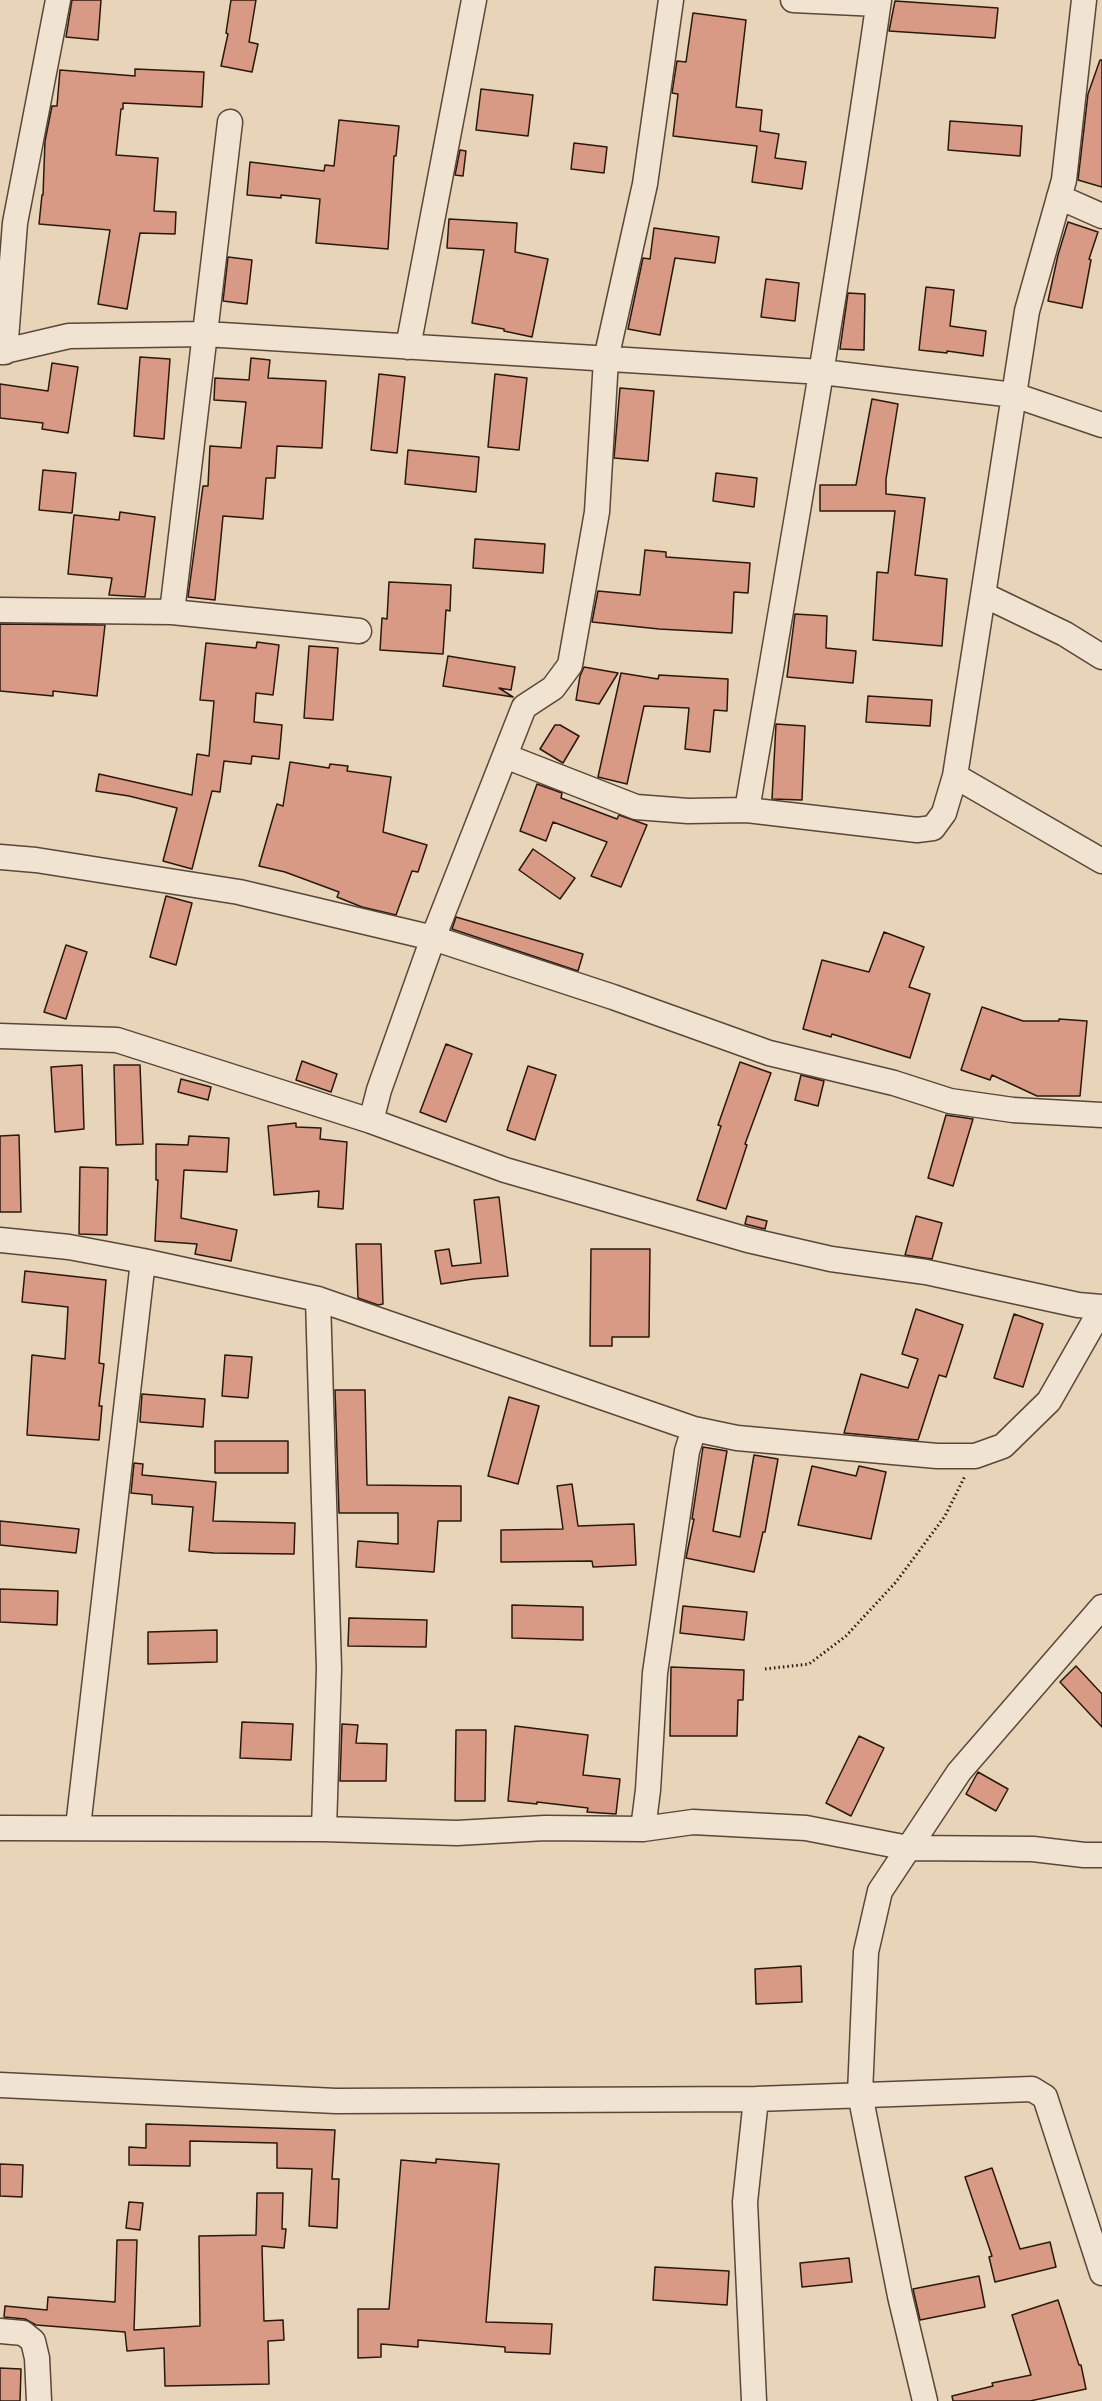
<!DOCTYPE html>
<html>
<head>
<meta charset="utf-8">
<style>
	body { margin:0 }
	canvas { display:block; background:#e8d4b9 }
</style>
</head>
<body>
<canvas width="1102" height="2401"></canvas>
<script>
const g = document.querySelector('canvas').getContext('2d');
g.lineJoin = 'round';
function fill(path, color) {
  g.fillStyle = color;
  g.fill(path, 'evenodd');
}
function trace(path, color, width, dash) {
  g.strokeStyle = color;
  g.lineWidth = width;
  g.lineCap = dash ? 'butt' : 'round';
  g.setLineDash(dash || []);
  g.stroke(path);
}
const building = new Path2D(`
	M72,0H101L98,40L66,37Z
	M231,0H256L249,42L258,44L252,72L221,66L228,34L226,33Z
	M895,1L998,8L995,38L889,31Z
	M693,13L746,20L736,107L762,110L760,131L779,134L775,158L806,162L802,189L752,182L757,146L673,136L678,94L672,93L677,61L686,62Z
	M1100,60H1102V187L1078,180L1088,94Z
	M135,69L204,72L202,107L123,103V109H121L116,155L158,158L154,211L176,212L175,234L140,233L127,309L98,304L110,230L39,224L42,195H43L45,141L52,106H57L60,70L135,76Z
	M481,89L533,95L528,136L476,130Z
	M339,120L399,126L396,156H394L388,249L316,243L320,199L281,195V198L247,195L250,162L324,171L325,165L334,166Z
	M950,121L1022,126L1020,156L948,150Z
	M574,143L607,147L604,173L571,169Z
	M460,150L466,151L463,176L455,175Z
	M449,219L517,223L515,252L548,259L532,337L504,331V329L472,323L484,250L447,248Z
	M1068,222L1098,232L1089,259L1091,260L1082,308L1048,301L1058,255Z
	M654,228L719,237L715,263L675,258L660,335L628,329L643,258L650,259Z
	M228,257L252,260L247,304L223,301Z
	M766,279L799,283L795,321L761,317Z
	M926,287L954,290L950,326L986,331L983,356L947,351V353L919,350Z
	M848,293L865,294L864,350L840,349Z
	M140,357L170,359L164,439L134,436Z
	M251,358L270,360L268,378L326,381L322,448L277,446L275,478H266L263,519L223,516L215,600L188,597L203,486H208L210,446L241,448L246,402L214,400L215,378L249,380Z
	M52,363L78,367L68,433L42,429L43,423L0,418V384L48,391Z
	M379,374L405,377L397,453L371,450Z
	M495,374L527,378L519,450L488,447Z
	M620,388L654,391L648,461L614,458Z
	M872,399L898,404L886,479V494L925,498L915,575L947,579L942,646L873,640L877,572L888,573L895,511H820V485H856Z
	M408,450L479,457L476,492L405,484Z
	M43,470L76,473L72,513L39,510Z
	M716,473L757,478L754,507L713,501Z
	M120,512L155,517L145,597L109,595L112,578L68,574L74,515L119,520Z
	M475,539L545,544L543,573L473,568Z
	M645,550L666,552V557L750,563L748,593L734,592L732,633L659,629L592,622L598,591L640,595Z
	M389,582L451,585L450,611L446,610L443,654L380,650L382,618L387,619Z
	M795,614L827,616L826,648L856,651L853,683L787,677Z
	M0,624L105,625L97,696L53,691V696L0,691Z
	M257,642L279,645L273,695L256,693L254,722L282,725L279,759L252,756L251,764L224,761L220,792L212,791L192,869L163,861L177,808L129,796L96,791L99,774L192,795L197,754L209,756L214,701L200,700L206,643L256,648Z
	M309,646L338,648L333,720L304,718Z
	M448,656L515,667L511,690L499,688L513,697L443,686Z
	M584,667L618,673L599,704L576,700L580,676Z
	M621,673L658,679L659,675L728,679L727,711L714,710L710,752L685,749L689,708L644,706L627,784L598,777Z
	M868,696L932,700L930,726L866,722Z
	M776,724L805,726L802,800L772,799Z
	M555,725H560L579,736L563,763L540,749Z
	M290,762L329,768L330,764L348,766L347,771L391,777L383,832L427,845L418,872L412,871L396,915L362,907L337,897L339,892L285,872L259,866L277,804L283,806Z
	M537,784L562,793L561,798L617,819L619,815L647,825L621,887L591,876L607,842L553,822L546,841L520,831Z
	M533,849L575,878L560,899L519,870Z
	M166,896L192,903L176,965L150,957Z
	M456,917L583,954L578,971L452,929Z
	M884,932L924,947L909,987L930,994L910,1058L832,1034L831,1037L803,1029L822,960L869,972Z
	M66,945L87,952L66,1019L44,1012Z
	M982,1007L1023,1021H1059V1019L1087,1021L1080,1096H1037L992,1075L990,1080L961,1070Z
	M446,1044L472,1054L446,1122L420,1112Z
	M302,1061L337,1074L331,1092L296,1080Z
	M740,1062L771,1073L745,1144L747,1145L726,1209L697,1200L721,1126L718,1125Z
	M82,1065L84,1129L55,1132L51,1067Z
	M114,1065H140L143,1144L116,1145Z
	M528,1066L556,1075L535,1140L507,1130Z
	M801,1075L824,1081L818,1106L795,1100Z
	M181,1079L211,1087L208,1100L178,1092Z
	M946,1115L973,1119L953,1186L928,1178Z
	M296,1123V1127L321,1128L320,1139L347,1142L343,1209L318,1207L319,1191L274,1195L268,1126Z
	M19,1135L21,1212H0V1136Z
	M189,1136L229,1138L227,1172L184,1170L181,1218L237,1230L231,1261L195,1254L197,1244L155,1241L158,1180H156V1144L188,1145Z
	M80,1167L108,1168L107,1235L79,1234Z
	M499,1197L508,1276L473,1279L441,1284L435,1251L449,1249L452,1266L481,1263L474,1200Z
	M747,1216L767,1221L765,1229L745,1224Z
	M916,1216L942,1223L932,1259L905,1255Z
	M356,1244H381L383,1304L378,1305L358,1298Z
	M591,1249H650L649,1337H612V1346H590Z
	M25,1271L106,1280L99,1363L104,1364L99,1406H102L99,1440L27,1435L32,1355L65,1359L68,1307L22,1302Z
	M916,1309L963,1325L946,1377L939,1375L918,1440L844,1433L861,1374L908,1388L918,1359L902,1354Z
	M1014,1314L1043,1324L1023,1387L994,1378Z
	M225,1355L252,1357L248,1398L222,1396Z
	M335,1390H365L367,1485L461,1486V1521H438L434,1572L356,1567L358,1541L398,1544V1513H339Z
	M142,1394L205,1399L203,1427L140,1422Z
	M509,1397L539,1406L518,1484L488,1476Z
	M215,1441H288V1473H215Z
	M703,1447L727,1451L713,1531L740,1537L754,1455L778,1459L765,1532H763L754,1572L686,1558L694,1519H692Z
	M134,1463L143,1464L142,1475L216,1482L213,1521L295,1523L294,1554L214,1553L189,1551L193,1507L152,1504V1495L131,1493Z
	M812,1466L856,1476L859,1466L886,1472L871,1539L798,1525Z
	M572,1484L578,1526L634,1524L636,1565L593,1567L592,1561L501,1562V1530L563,1529L557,1486Z
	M0,1521L79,1529L76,1553L0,1545Z
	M0,1589L58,1591L57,1625L0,1622Z
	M512,1605L583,1607V1640L512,1638Z
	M683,1606L747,1612L744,1640L680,1633Z
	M349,1618L427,1620L426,1647L348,1646Z
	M217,1630V1662L148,1664V1632Z
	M1076,1666L1102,1694V1727L1060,1682Z
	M671,1667L744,1670L743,1700H738L737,1736H670Z
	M242,1722L293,1724L291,1760L240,1758Z
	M342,1724L358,1725L356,1743L387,1744L386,1781H340Z
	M515,1726L588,1735L583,1775L620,1779L616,1814L587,1812L588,1808L537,1802V1804L508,1801Z
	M456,1730H486L485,1801H455Z
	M859,1736L884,1748L851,1816L826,1803Z
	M978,1772L1008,1789L996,1811L966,1794Z
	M801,1966L802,2002L756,2004L755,1969Z
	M146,2124L335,2130L332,2179H339L337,2228L309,2226L312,2169L277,2168V2143L190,2141V2166L129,2165V2147L146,2148Z
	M436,2159L499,2164L486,2322L552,2324L550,2354L505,2352V2347L418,2340V2347L381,2344V2357L358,2358V2309H389L401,2160L436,2163Z
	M0,2164L23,2165L22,2197L0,2196Z
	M992,2168L1020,2249L1050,2242L1056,2267L995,2282L989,2257L992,2256L965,2177Z
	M257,2193H283L282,2229H286L284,2248L262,2246L264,2321L283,2320L284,2340L268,2341L269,2384L165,2386L164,2348L127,2351L125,2332L36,2325L25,2319L4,2317L5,2306L47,2310L48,2297L115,2302L117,2240H137L134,2330L200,2326L199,2236L256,2235Z
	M129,2202L143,2203L140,2230L126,2228Z
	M849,2258L852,2282L802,2287L800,2263Z
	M655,2267L729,2271L727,2305L653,2300Z
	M979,2276L985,2307L920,2320L913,2289Z
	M1058,2300L1079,2365H1081L1086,2389L1030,2401H953L952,2396L993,2386L992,2383L1031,2375L1012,2315Z
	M0,2368L21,2369L20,2401H0Z`);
const path = new Path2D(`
	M765,1669L809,1664L846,1636L896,1582L945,1516L965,1476`);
const minor = new Path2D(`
	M793,0L878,4
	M230,122L172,612L359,631
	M1059,197L1102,216
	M408,347L474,0
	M0,352L69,336L205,334L822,372L1014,395L1102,425
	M5,352L15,223L58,0
	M984,595L1065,634L1102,657
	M0,610L172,612
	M505,756L636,807L688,811L747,810L917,830L933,828L944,813L955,776L1027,311L1064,180L1084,0
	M955,776L1102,861
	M747,810C793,540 840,271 879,0
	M0,857L36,860L239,892L433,938L613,997L769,1053L894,1083L950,1101L1013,1110L1102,1115
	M0,1036L117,1040L371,1121L379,1090L433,938L524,707L553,688L570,665L597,512L606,359L645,184L671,0
	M371,1121L505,1170L748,1240L831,1259L926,1272L1078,1305L1102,1307
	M0,1240L69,1247L143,1261L318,1299L694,1429
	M318,1299L329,1669L324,1829
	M1102,1308L1049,1401L1003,1446L975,1456H937L737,1438L694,1429L687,1451L655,1673L648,1790L643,1829L693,1822L806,1828L908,1848L1033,1849L1084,1855H1102
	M78,1827L143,1261
	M0,1828L324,1829L457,1833L545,1828L643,1829
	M0,2085L336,2101L756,2099L1032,2089L1045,2097L1102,2273
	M0,2331L23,2333L33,2341L37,2358L39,2401
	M754,2401L745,2202L756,2099
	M925,2401L900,2296L860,2094L866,1952L880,1891L959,1772L1102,1607`);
fill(building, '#d99a85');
trace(building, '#2b180d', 1.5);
trace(minor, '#5a4738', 27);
trace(path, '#2b180d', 3, [1.5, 3]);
trace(minor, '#f0e3d2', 24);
</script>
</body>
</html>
